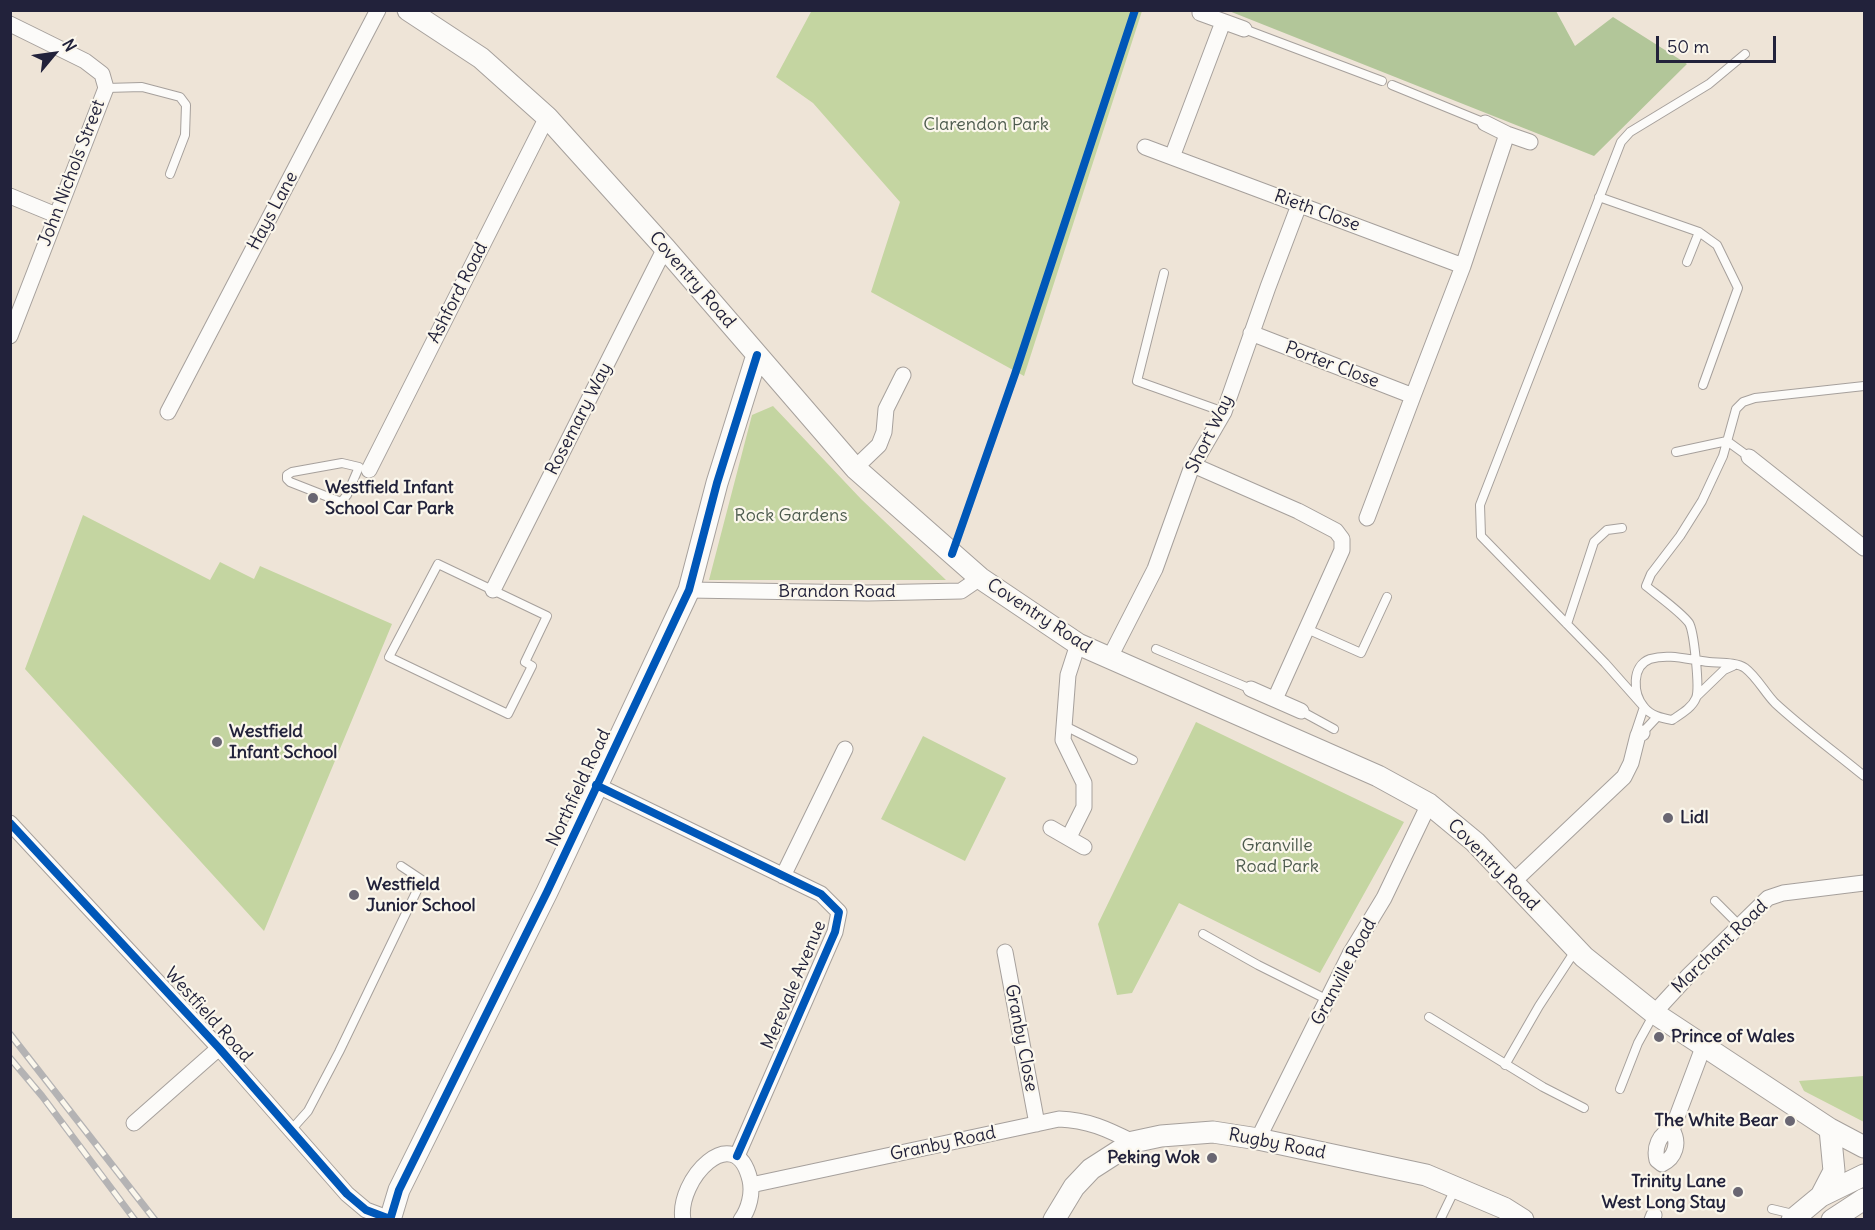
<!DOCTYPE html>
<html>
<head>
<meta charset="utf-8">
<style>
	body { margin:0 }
	#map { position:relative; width:1875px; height:1230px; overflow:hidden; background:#eee4d7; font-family:Delius,sans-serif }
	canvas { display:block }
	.frame { position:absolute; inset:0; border:12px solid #22223b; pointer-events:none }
	.north { position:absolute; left:24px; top:24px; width:60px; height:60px; -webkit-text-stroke:4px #fbf7ec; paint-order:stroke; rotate:61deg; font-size:16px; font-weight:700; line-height:24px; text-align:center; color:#22223b }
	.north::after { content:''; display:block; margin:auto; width:21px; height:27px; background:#22223b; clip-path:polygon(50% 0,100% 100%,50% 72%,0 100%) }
	.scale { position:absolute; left:1656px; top:36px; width:120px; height:27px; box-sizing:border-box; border:3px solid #22223b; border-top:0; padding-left:8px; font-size:18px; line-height:21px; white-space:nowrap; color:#22223b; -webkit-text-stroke:4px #fbf7ec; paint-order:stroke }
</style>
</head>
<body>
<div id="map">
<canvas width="1875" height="1230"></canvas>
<div class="frame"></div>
<div class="north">N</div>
<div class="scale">50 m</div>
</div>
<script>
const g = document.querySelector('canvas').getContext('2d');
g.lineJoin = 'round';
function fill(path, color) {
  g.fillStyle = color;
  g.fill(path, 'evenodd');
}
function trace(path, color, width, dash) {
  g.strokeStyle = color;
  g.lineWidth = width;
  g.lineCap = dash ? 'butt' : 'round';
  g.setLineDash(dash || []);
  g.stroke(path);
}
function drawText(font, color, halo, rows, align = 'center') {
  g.font = font + ' Delius,sans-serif';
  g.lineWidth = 4.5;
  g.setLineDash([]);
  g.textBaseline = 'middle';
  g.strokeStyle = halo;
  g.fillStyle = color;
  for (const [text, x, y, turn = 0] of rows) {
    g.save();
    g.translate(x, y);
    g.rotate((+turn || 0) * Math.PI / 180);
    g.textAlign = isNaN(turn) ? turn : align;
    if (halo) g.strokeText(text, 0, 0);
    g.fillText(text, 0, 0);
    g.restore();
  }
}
const green = new Path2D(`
	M812,10L1142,11L1024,376L871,292L900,202L813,103L776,77Z
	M773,406L861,499L946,580H709L752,415Z
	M83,515L210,580L220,562L254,579L260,566L392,624L264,931L25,669Z
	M1196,722L1404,822L1320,973L1179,903L1132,993L1117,995L1098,924Z
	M923,736L1006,778L965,861L881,819Z
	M1864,1076V1122L1804,1091L1799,1081Z`);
const forest = new Path2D(`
	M1229,11H1556L1575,46L1613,17L1687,64L1594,156Z`);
const lane = new Path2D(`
	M1244,29L1382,81
	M1392,85L1485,123
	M106,88L142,87L180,97L186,105L185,135L170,174
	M1599,197L1699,232L1687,262
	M1699,232L1717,245L1738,288L1703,385
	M1164,273L1137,381L1224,412
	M1864,386L1755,398L1743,402L1736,409L1723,456L1702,501L1680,536L1651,574L1646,586C1657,595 1681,612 1689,623C1694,631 1700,689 1696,698C1692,708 1681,714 1672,720C1662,718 1651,716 1644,707C1633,694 1631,666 1650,659C1669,653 1689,660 1709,662C1719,663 1737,662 1745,668C1757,677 1765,693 1775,703C1803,729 1835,752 1864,776
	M1676,452L1727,441L1749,457
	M342,463L359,467L347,495L341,502L290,482L287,479V475L292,472Z
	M438,564L547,616L525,662L532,666L508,714L389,657Z
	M1567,624L1594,542L1607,530L1622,528
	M1307,629L1361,653L1387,597
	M1156,649L1251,689
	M1697,696L1724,670L1733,666
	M1301,711L1334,729
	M1065,726L1133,760
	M1636,731L1644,707L1605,663L1481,536L1480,505L1621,142L1630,132L1709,84L1745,54
	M1642,733L1657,717
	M1715,901L1739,925
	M1203,934L1258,965L1328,1000
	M1429,1017L1543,1087L1584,1108
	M1505,1065L1539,1006L1575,951
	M1620,1089L1638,1043L1654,1014
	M291,1130L308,1111L339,1052L422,880L401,866
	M1772,1209L1793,1214
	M1440,1220L1455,1189`);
const street = new Path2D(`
	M1200,13L1244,29
	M10,24L85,61L102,74L106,88L10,336
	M1485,123L1507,134L1530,142
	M1145,147L1463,266L1413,396
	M1172,157L1223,22
	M10,196L56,215
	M1463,266L1507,134
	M1251,333L1413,396L1367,518
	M168,412L378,10
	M1749,457L1864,548
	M1193,465L1298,511L1336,531L1342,539V550L1275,699
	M855,468L879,445L884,432L886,409L903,375
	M369,470L547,117
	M493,590L665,248
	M689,590L868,593L961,591L980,578
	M1109,659L1155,569L1191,469L1224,412L1268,287L1299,205
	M1251,689L1301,711
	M596,785L821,894L839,912L835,932L737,1156
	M10,823L219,1048L347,1194L366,1210L390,1219
	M1051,828L1084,847
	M1069,837L1084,807V783L1063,740L1068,675L1078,644
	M783,876L845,749
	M1513,882L1624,777L1631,763L1638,735L1642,733
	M1005,952L1037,1124
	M1654,1013L1689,975L1768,898L1783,893L1864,883
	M134,1123L219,1048
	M1672,1130C1680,1143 1675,1158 1662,1164L1657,1160C1654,1148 1659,1133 1672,1130L1704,1045
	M1258,1139L1350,954L1384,898L1429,804
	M751,1185L1059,1119C1088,1120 1107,1129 1133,1142
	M683,1220C676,1180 735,1118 750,1180C753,1193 749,1209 741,1220
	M1652,1220L1654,1215`);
const secondary = new Path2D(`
	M408,10L481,58L547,117L665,248L855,468L980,578L1078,644L1378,776L1429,804L1475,842L1584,957L1654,1013L1830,1129L1864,1147
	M1821,1196L1834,1171L1830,1129
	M390,1220L399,1190L547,892L689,590L717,483L757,355
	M1054,1220L1074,1187L1091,1169L1133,1142L1161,1136L1213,1132L1258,1139L1426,1175L1504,1208L1523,1220
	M1792,1220L1821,1196L1864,1175
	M1832,1220L1864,1199`);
const rail = new Path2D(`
	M10,1034L155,1220
	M10,1058L42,1096L135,1220`);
const cycleway = new Path2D(`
	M952,554L1015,374L1135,10
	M596,785L821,894L839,912L835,932L737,1156
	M10,823L219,1048L347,1194L366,1210L390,1219
	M390,1220L399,1190L547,892L689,590L717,483L757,355`);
const markers = [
	[313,498,6,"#696672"],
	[217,742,6,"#696672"],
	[1668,818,6,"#696672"],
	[354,895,6,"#696672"],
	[1659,1037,6,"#696672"],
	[1790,1121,6,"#696672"],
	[1212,1158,6,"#696672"],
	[1738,1192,6,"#696672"]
];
const parkNames = [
	["Clarendon Park",986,125],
	["Rock Gardens",791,516],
	["Granville",1277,846],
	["Road Park",1277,867]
];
const streetNames = [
	["John Nichols Street",72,173,-69],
	["Hays Lane",273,211,-62],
	["Rieth Close",1317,211,20],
	["Coventry Road",692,280,49],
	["Ashford Road",458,293,-63],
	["Porter Close",1332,365,21],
	["Rosemary Way",579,419,-63],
	["Short Way",1210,434,-64],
	["Brandon Road",837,592],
	["Coventry Road",1039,616,33],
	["Northfield Road",579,788,-65],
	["Coventry Road",1493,865,45],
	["Marchant Road",1720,947,-44],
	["Granville Road",1344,972,-62],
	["Merevale Avenue",794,985,-67],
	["Westfield Road",208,1015,48],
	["Granby Close",1021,1038,79],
	["Granby Road",943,1144,-12],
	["Rugby Road",1277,1144,11]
];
const poiNames = [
	["Westfield Infant",325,488],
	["School Car Park",325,509],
	["Westfield",229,732],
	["Infant School",229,753],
	["Lidl",1680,818],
	["Westfield",366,885],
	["Junior School",366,906],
	["Prince of Wales",1671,1037],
	["The White Bear",1778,1121,"right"],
	["Peking Wok",1200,1158,"right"],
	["Trinity Lane",1726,1182,"right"],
	["West Long Stay",1726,1203,"right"]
];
fill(green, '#c4d5a1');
fill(forest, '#b2c699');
trace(lane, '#a6a09c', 10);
trace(street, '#a6a09c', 17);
trace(secondary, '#a6a09c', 23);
trace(lane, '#fcfbf9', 8);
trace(street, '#fcfbf9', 15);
trace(secondary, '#fcfbf9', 21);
trace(rail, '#b4b3b4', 7);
trace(rail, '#fbf7ec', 4.5, [14]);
trace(cycleway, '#0057b8', 8);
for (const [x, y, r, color] of markers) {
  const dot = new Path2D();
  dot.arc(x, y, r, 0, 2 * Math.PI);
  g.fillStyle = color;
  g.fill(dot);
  trace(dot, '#fbf7ec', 2);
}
drawText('18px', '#4e5c4f', '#fbf7ec', parkNames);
drawText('18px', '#22223b', '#fbf7ec', streetNames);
drawText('bold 18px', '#22223b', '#fbf7ec', poiNames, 'left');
</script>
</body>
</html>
